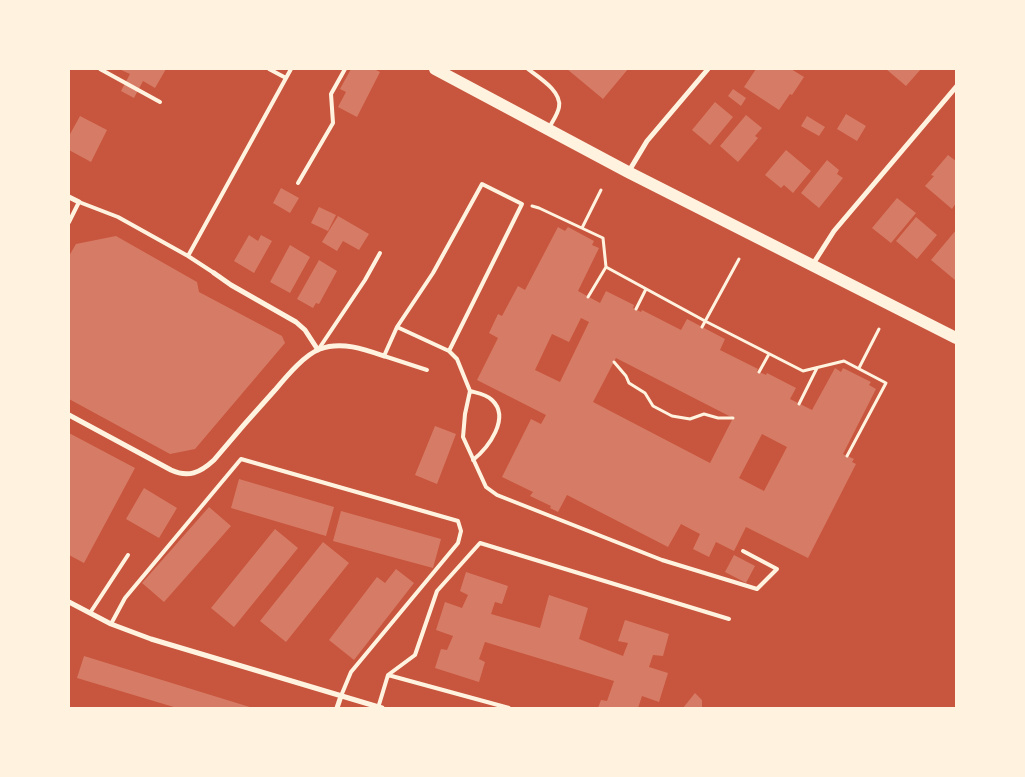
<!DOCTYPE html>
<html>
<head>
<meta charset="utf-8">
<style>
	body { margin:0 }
	#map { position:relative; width:1025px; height:777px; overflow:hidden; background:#c8553d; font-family:Arial,sans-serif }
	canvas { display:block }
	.frame { position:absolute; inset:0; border:70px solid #fff3e0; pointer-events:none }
</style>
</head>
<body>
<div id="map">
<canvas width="1025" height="777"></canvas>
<div class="frame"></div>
</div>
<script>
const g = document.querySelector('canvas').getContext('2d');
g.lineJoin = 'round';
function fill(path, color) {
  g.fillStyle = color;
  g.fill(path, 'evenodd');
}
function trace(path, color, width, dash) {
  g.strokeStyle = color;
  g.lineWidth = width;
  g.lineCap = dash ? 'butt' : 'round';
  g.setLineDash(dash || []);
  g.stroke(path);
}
const building = new Path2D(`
	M119,69H166L155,88L143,81L134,98L121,91L130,74Z
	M351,69H374L380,72L357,117L338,107L346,92L340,89Z
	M567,69H628L603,99Z
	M756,69L759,70L760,69H791L804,77L792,95L790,94L779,110L744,87Z
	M886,69H921L906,86Z
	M733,89L746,98L741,106L728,96Z
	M715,102L733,117L710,145L692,130Z
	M846,114L866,126L857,141L837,129Z
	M746,115L762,128L755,136L758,138L738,162L720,146Z
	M80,116L107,130L91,162L69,150V136Z
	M807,116L825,127L819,136L801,126Z
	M786,150L811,171L793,193L784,185L781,188L765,175Z
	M948,155L956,161V203L952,209L925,186L934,176L931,175Z
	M827,160L839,170L837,174L843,178L819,208L801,193Z
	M281,188L299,198L290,213L273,203Z
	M897,198L916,213L891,243L872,228Z
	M319,207L336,215L328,231L311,223Z
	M338,216L369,234L359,250L343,241L337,251L322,242Z
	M916,217L937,235L917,259L896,241Z
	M558,227L565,231L568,227L594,241L592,245L599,248L578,291L600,303L606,291L634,305L633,308L641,312L642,310L681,330L687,319L725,339L720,350L758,369L757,371L766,375L767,373L796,388L790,399L812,410L835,368L841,372L843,368L871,382L869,385L876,389L843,454L854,459L852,462L856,464L808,558L746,527L734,551L716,542L709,557L693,549L700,534L681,524L668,547L567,495L558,512L550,508L551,506L530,496L533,492L502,477L531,419L541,424L546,415L477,380L498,338L489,333L498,314L502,316L518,286L525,290ZM581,318L589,322L560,382L535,370L552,334L569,342ZM616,358L733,418L710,463L593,402ZM762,434L787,447L764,491L739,478Z
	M956,230V278L955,280L931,260Z
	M249,235L258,241L261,235L272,241L254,273L234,261Z
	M116,236L197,282L199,292L282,336L285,343L195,449L170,454L69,399V256L76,244Z
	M290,245L310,257L290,293L270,282Z
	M319,260L337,271L319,304L316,303L313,308L297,299Z
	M435,426L456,434L437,484L415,475Z
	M69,433L135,468L84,563L69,555Z
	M239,479L334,507L326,536L231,508Z
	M144,488L177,508L159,538L126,519Z
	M209,507L231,526L164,602L142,583Z
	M341,511L441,539L433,568L333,541Z
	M275,529L298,548L234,627L211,608Z
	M323,542L349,563L286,642L260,621Z
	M734,555L755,566L746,583L725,572Z
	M396,569L414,583L354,660L329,640L377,577L385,583Z
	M466,572L508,586L502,604L495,602L491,614L540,628L549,595L588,608L579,639L623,656L628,643L618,641L625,620L669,634L663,656L653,655L649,667L668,673L659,702L642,696L638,708H598L601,700L607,701L614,681L485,642L479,659L485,662L479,682L435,668L441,649L447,650L453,636L436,630L445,602L462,608L468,595L460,591Z
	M84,656L253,708H177L77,678Z
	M695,693L702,700V708H683Z`);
const path = new Path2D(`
	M532,206L539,208L603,238L606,267L705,321L803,371L844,361L886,383L847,456
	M582,228L601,190
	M588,297L606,267
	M636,309L646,289
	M702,327L739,259
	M614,362L626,376L629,383L645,393L653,406L672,416L690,419L704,414L718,418H733
	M859,368L879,329
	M759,372L769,354
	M799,404L817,368`);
const service = new Path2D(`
	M100,69L160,102
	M269,69L286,78
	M528,69C538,77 562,91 559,107C558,114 552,122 549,128
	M298,183L333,123L331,94L345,69
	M69,222L79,202L118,217L188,256L214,273
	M188,256L291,69
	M397,327L433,273L482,184L522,204L449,351
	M318,350L365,280L380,253
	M427,370L384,356L397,327L449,351L457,359L470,391L465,414L463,437L486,487L497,495L662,560L757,589L777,569L743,551
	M470,391C477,393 486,394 492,400C511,418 488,448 473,460
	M90,613L128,555
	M111,624L125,598L241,459L458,521L461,531L458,543L351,672L341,696
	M388,675L509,708
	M378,708L388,675L415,655L437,591L480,543L729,619`);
const minor = new Path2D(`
	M629,171L647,141L708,69
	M69,197L79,202
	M813,264L834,231L956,87
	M214,273L231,285L296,322L305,330L318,350
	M69,415L171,470C188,478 200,473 214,460C234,436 254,413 275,390C286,377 304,355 320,349C341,341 364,349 384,356
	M69,602L111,624L151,639L382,708
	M337,708L341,696`);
const primary = new Path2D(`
	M435,69L628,172L956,338`);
fill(building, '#d67c66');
trace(path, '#fff3e0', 3);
trace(service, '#fff3e0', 4);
trace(minor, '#fff3e0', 5);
trace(primary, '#fff3e0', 12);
</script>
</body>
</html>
